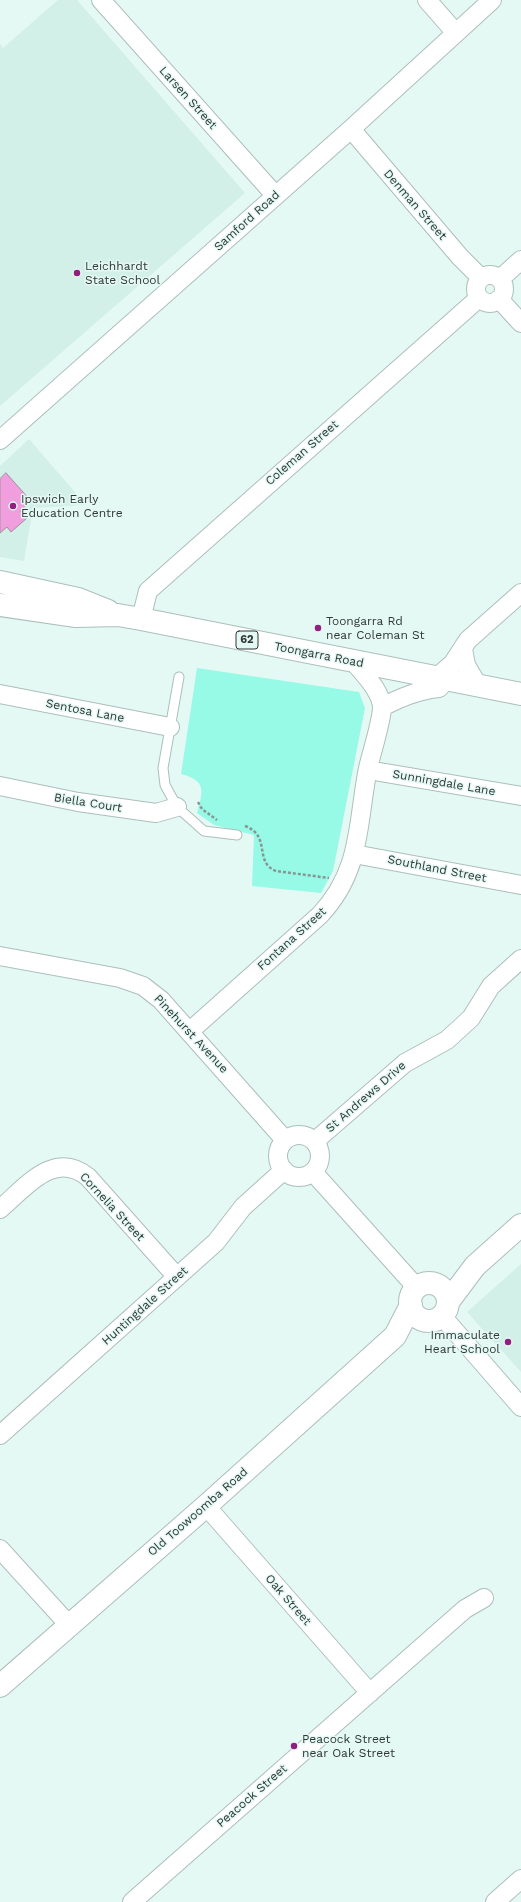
<!DOCTYPE html>
<html>
<head>
<meta charset="utf-8">
<style>
	body { margin:0 }
	canvas { display:block; background:#e4f9f4 }
</style>
</head>
<body>
<canvas width="521" height="1902"></canvas>
<script>
const g = document.querySelector('canvas').getContext('2d');
g.lineJoin = 'round';
function fill(path, color) {
  g.fillStyle = color;
  g.fill(path, 'evenodd');
}
function trace(path, color, width, dash) {
  g.strokeStyle = color;
  g.lineWidth = width;
  g.lineCap = dash ? 'butt' : 'round';
  g.setLineDash(dash || []);
  g.stroke(path);
}
function drawText(font, color, halo, rows, align = 'center') {
  g.font = font + ' "Work Sans",sans-serif';
  g.lineWidth = 3;
  g.setLineDash([]);
  g.textBaseline = 'middle';
  g.strokeStyle = halo;
  g.fillStyle = color;
  for (const [text, x, y, turn = 0] of rows) {
    g.save();
    g.translate(x, y);
    g.rotate((+turn || 0) * Math.PI / 180);
    g.textAlign = isNaN(turn) ? turn : align;
    if (halo) g.strokeText(text, 0, 0);
    g.fillText(text, 0, 0);
    g.restore();
  }
}
const built = new Path2D(`
	M58,0H77L245,193L0,406V44L3,48Z
	M29,439L86,505L33,508L24,561L0,557V466Z
	M521,1264V1372L467,1312Z`);
const green = new Path2D(`
	M197,668L359,692L365,708L333,871L321,893L252,886L254,835L214,825L197,813C203,791 207,781 181,774Z`);
const building = new Path2D(`
	M6,473L31,501L20,511L27,518L11,532L7,527L0,533V479Z`);
const path = new Path2D(`
	M198,802L202,809L217,820
	M245,826C272,836 253,862 276,871L329,878`);
const service = new Path2D(`
	M179,677L163,768L165,785L177,807L204,831L237,835`);
const minor = new Path2D(`
	M101,0L275,195
	M427,0L455,32
	M351,129L460,257L481,278
	M476 289a14 14 0 1 1 28 0a14 14 0 1 1-28 0Z
	M500,279L521,260
	M499,299L521,323
	M0,440L351,129L492,0
	M141,619L148,591L479,298
	M463,649L466,665L478,686
	M436,678L453,663L468,640L521,593
	M0,694L170,727
	M382,707C400,698 418,690 439,688L446,680
	M368,770L521,796
	M0,786L78,802L156,813L177,807
	M354,854L521,885
	M0,956L120,978L143,986L161,1000L285,1140
	M190,1031L320,915C362,870 357,824 368,768C372,751 381,724 382,708C382,692 363,673 354,662
	M278 1156a21 21 0 1 1 42 0a21 21 0 1 1-42 0Z
	M315,1141L405,1063L447,1040L471,1018L491,986L521,959
	M313,1172L417,1288
	M0,1209C25,1188 54,1149 88,1177L177,1277
	M442,1316L521,1407
	M0,1435L216,1242L243,1207L284,1170
	M206,1506L370,1693
	M0,1549L69,1625
	M132,1902L465,1609L484,1598
	M495,1902L521,1879`);
const tertiary = new Path2D(`
	M410 1302a19 19 0 1 1 38 0a19 19 0 1 1-38 0Z
	M448,1302L475,1266L521,1225
	M0,1686L206,1506L395,1336L411,1305`);
const primary = new Path2D(`
	M0,582L78,599L108,611
	M0,605L76,616L118,615L141,619L521,694`);
const markers = [
	[77,273,4,"#911f7f"],
	[13,506,4,"#911f7f"],
	[318,628,4,"#911f7f"],
	[508,1342,4,"#911f7f"],
	[294,1746,4,"#911f7f"]
];
const shields = [
	[247,640,22]
];
const shieldNames = [
	["62",247,640]
];
const streetNames = [
	["Larsen Street",188,98,48],
	["Denman Street",415,205,49],
	["Samford Road",247,221,-42],
	["Coleman Street",302,453,-41],
	["Toongarra Road",319,655,11],
	["Sentosa Lane",85,711,11],
	["Sunningdale Lane",444,783,10],
	["Biella Court",88,803,9],
	["Southland Street",437,869,11],
	["Fontana Street",292,939,-42],
	["Pinehurst Avenue",191,1034,47],
	["St Andrews Drive",366,1097,-41],
	["Cornelia Street",112,1207,47],
	["Huntingdale Street",145,1306,-42],
	["Old Toowoomba Road",198,1512,-41],
	["Oak Street",288,1600,49],
	["Peacock Street",252,1796,-41]
];
const poiNames = [
	["Leichhardt",85,266],
	["State School",85,280],
	["Ipswich Early",21,499],
	["Education Centre",21,513],
	["Toongarra Rd",326,621],
	["near Coleman St",326,635],
	["Immaculate",500,1335,"right"],
	["Heart School",500,1349,"right"],
	["Peacock Street",302,1739],
	["near Oak Street",302,1753]
];
fill(built, '#d2efe8');
fill(green, '#97fae6');
fill(building, '#f19ede');
trace(building, '#9f919b', 1);
trace(service, '#acbfbb', 11);
trace(minor, '#acbfbb', 20);
trace(tertiary, '#acbfbb', 24);
trace(primary, '#acbfbb', 24);
trace(path, '#889693', 2.5, [3, 2]);
trace(service, '#fff', 9);
trace(minor, '#fff', 18);
trace(tertiary, '#fff', 22);
trace(primary, '#fff', 22);
for (const [x, y, r, color] of markers) {
  const dot = new Path2D();
  dot.arc(x, y, r, 0, 2 * Math.PI);
  g.fillStyle = color;
  g.fill(dot);
  trace(dot, '#e4f9f4', 1.5);
}
for (const [x, y, w] of shields) {
  const box = new Path2D();
  box.roundRect(x - w / 2, y - 9, w, 18, 3);
  g.fillStyle = '#e4f9f4';
  g.fill(box);
  trace(box, '#303736', 1);
}
drawText('bold 11px', '#303736', null, shieldNames);
drawText('12px', '#303736', '#e4f9f4', streetNames);
drawText('12px', '#303736', '#e4f9f4', poiNames, 'left');
</script>
</body>
</html>
